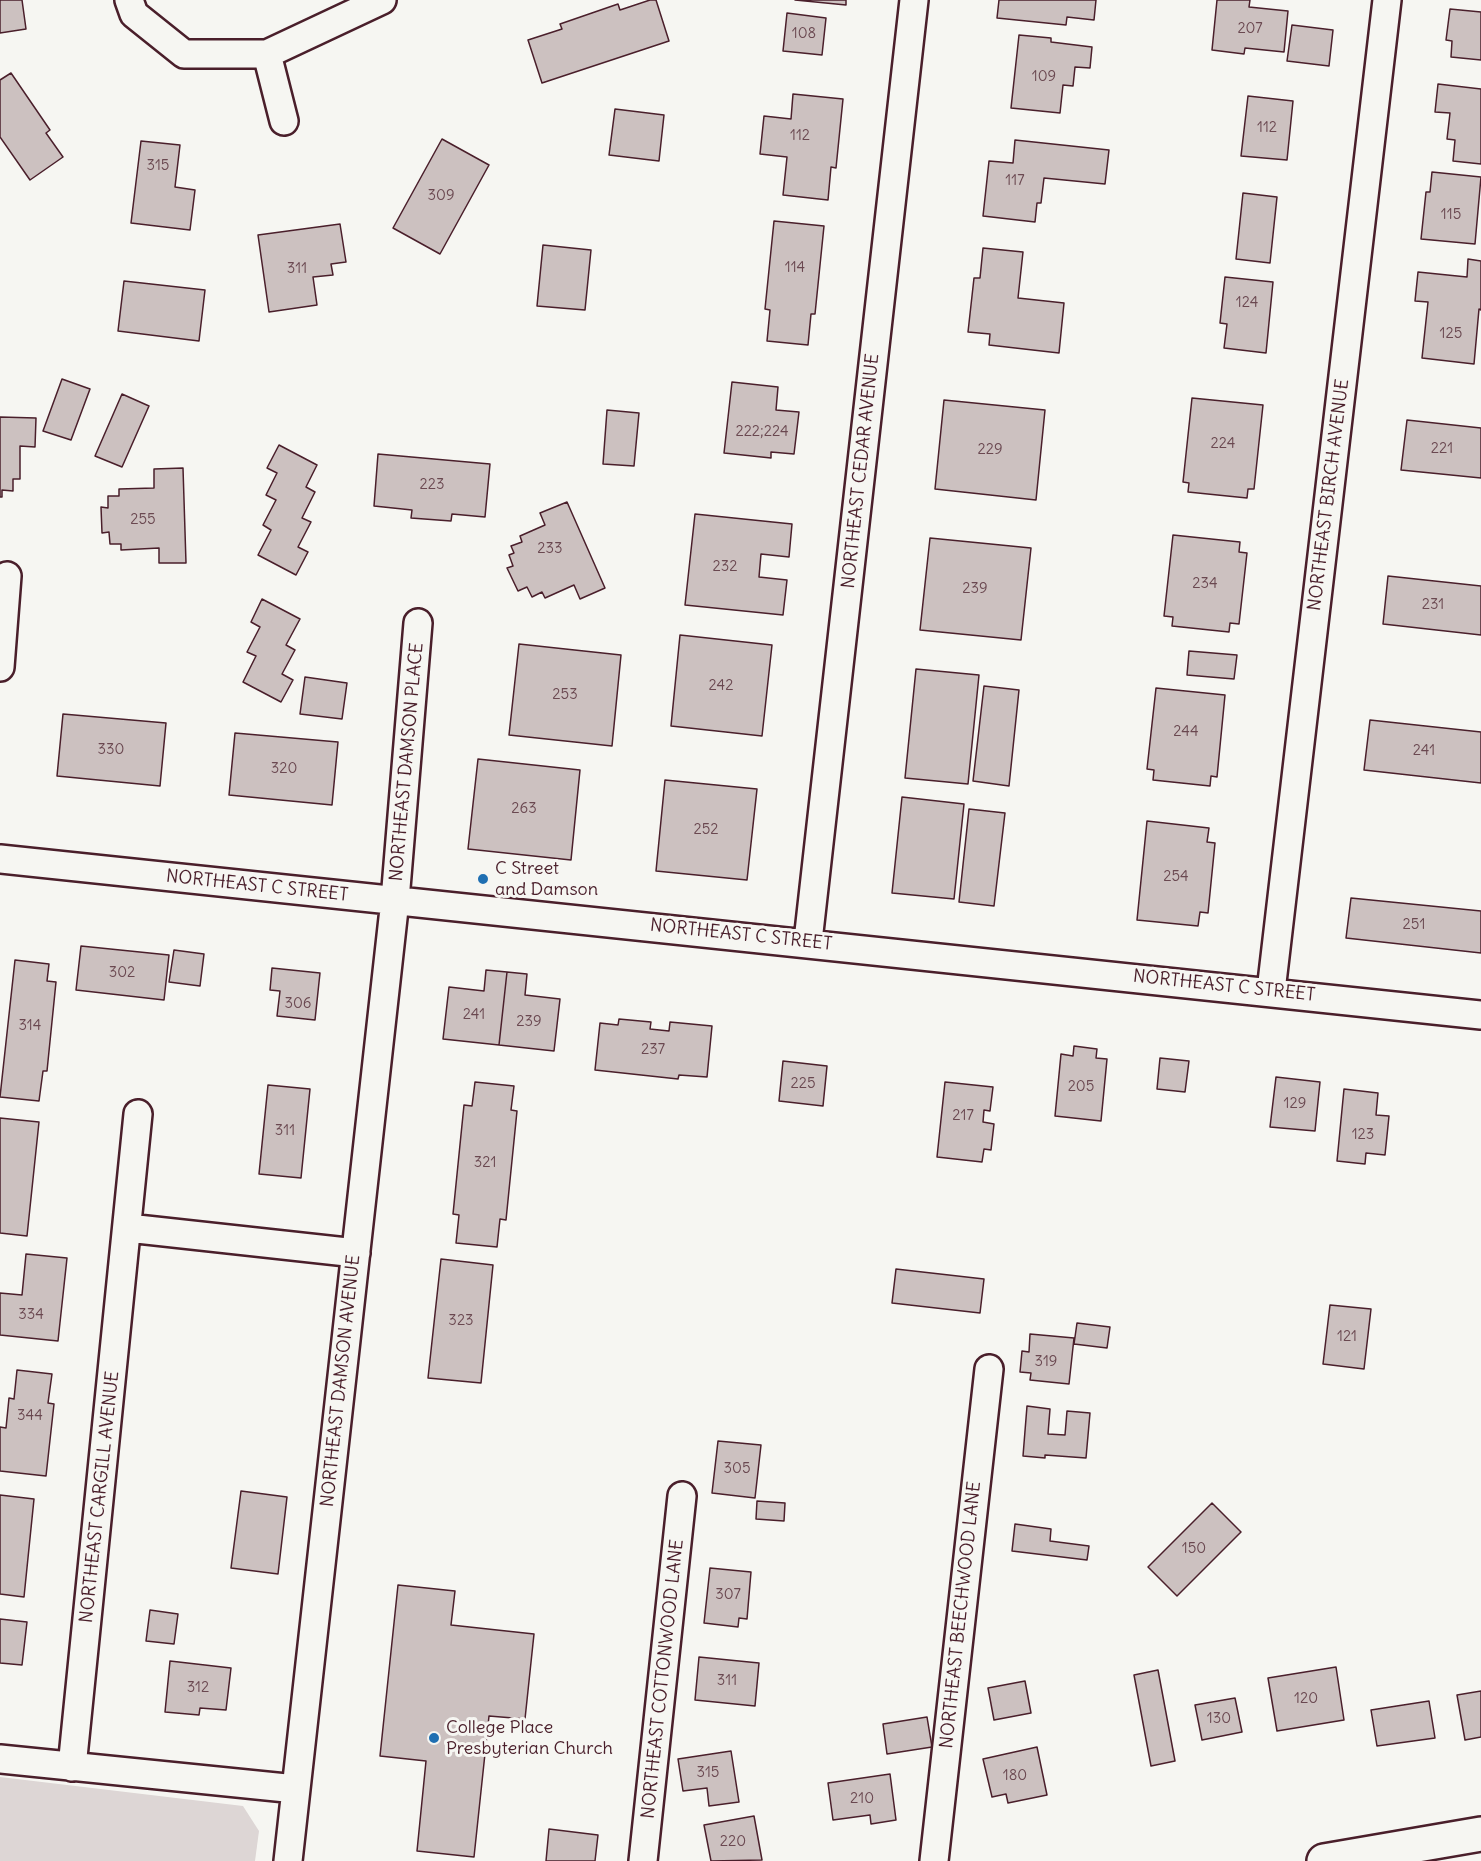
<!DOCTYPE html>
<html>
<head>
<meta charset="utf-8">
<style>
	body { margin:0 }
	canvas { display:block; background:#f6f6f2 }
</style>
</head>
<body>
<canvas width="1481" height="1861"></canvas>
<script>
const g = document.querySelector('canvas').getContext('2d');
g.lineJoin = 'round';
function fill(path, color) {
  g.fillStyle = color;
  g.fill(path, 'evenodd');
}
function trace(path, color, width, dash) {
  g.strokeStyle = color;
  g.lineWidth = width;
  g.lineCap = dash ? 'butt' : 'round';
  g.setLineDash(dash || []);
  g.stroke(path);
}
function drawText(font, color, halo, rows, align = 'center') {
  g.font = font + ' Delius,sans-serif';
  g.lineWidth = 6;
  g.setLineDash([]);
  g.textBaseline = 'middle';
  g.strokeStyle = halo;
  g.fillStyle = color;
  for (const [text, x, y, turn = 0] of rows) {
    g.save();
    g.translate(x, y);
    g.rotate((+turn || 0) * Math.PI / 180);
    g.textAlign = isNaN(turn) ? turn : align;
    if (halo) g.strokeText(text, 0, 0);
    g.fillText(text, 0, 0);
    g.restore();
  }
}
const green = new Path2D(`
	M0,1777L243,1806L259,1831L255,1861H0Z`);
const building = new Path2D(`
	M0,0H22L26,29L0,33Z
	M650,0H656L669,41L542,83L528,40L562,29L560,24L618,4L620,10Z
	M795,0H846V5Z
	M999,0H1096L1094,20L1067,17L1066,25L997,18Z
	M1217,0H1250L1249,7L1288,11L1284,52L1245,48L1244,54L1212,50Z
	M1450,9L1481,12V60L1451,57L1452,41L1446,40Z
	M787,13L826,18L822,55L783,51Z
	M1292,25L1333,30L1329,66L1287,61Z
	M1019,35L1051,38V42L1092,47L1090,68L1075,67L1073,86L1063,85L1060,113L1011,108Z
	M11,73L50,130L46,133L63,157L30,180L0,137V80Z
	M1438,84L1481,89V164L1453,161L1455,140L1447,139L1450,113L1435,112Z
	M793,94L843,99L836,168L831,167L828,200L783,195L787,157L760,154L764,116L791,119Z
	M1248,96L1293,101L1287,160L1241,156Z
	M615,109L664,115L659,161L609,155Z
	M442,139L489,165L440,254L393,228Z
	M1015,140L1109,150L1105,184L1044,178L1041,203H1037L1035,222L983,216L989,161L1013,163Z
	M141,141L180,145L175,187L195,190L190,230L131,223Z
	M1432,172L1481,177L1475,244L1421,239L1426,192H1430Z
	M1243,193L1277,197L1270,263L1236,259Z
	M774,221L824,226L815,314H811L808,345L767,341L770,310L765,309Z
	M340,224L346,262L331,264L333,275L313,277L317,305L269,312L258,235Z
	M543,245L591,250L585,310L537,306Z
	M983,248L1023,252L1018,298L1064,303L1059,353L989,345L990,334L968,332L974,278H980Z
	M1468,259L1481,261V310L1479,309L1474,364L1422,358L1428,302L1415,301L1418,272L1467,277Z
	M1225,277L1273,282L1266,353L1224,348L1227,324L1220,323Z
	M124,281L205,290L199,341L118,331Z
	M62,379L90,389L71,440L43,431Z
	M732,382L778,387L776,410L799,412L794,454L771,452V458L724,453Z
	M122,394L149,406L122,467L95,456Z
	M1192,398L1263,405L1254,489H1248L1247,498L1188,492L1189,483L1183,482Z
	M944,400L1045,410L1036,500L935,489Z
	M607,410L639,413L634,466L603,464Z
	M0,417L36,418L35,447L20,446V479H13V491L2,490V497H0Z
	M1407,420L1481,428V478L1401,470Z
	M279,445L317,465L306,487L315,492L302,518L311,522L298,547L308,552L296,575L258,555L271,530L263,525L276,500L266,495L277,473L267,468Z
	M378,454L490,464L485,517L452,514L451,521L411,518L412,510L374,506Z
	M183,468L186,563H159V548L121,550V544H110L109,532L102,533L101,507L108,508V496H119V489L154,488V469Z
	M567,502L605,588L580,599L574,585L545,598L542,592L532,597L527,587L518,591L507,568L513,566L509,555L514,553L511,546L522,542L520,536L545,525L540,513Z
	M695,514L792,524L789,557L761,554L759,577L787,580L783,615L685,605Z
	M1173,535L1240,542L1239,552L1247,553L1239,624L1230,623L1229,632L1172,626L1173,617L1164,616Z
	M930,538L1031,548L1021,640L920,630Z
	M1388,576L1481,586V635L1383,624Z
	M262,599L300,619L286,645L295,650L282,674L293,680L281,702L243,682L256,656L247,652L260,627L251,622Z
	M680,635L772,645L762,736L671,726Z
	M519,644L621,655L612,746L509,735Z
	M1189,651L1237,655L1234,679L1187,675Z
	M916,669L979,675L968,784L905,778Z
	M305,677L347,683L342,719L300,714Z
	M984,686L1019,690L1009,786L973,781Z
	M1156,688L1225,695L1217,777L1211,776L1210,786L1153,780L1154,770L1147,769Z
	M63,714L166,723L160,786L57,776Z
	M1370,720L1481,732V783L1364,770Z
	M235,733L338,742L332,805L229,795Z
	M478,759L580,770L571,860L468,849Z
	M665,780L757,789L747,880L656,871Z
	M902,797L964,804L954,899L892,893Z
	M969,809L1005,813L994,906L959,902Z
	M1147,821L1209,828L1207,842L1215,843L1208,913L1200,912L1198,926L1137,920Z
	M1351,898L1481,911V953L1346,938Z
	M81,946L169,955L164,1000L76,990Z
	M174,950L204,954L200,986L169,982Z
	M15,960L49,964L47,981L56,982L47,1071H43L39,1101L0,1097Z
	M272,968L320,973L315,1020L277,1016L280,991L270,990Z
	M486,970L507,972L499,1045L443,1039L449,987L484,991Z
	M507,972L527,974L525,995L560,999L554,1051L499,1045Z
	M619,1019L651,1022L650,1029L669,1031L670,1022L712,1026L707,1077L679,1075L678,1079L595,1070L600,1023L618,1025Z
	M1074,1046L1097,1049L1096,1058L1107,1059L1101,1121L1055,1116L1061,1054L1073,1056Z
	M1160,1058L1189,1061L1185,1092L1157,1089Z
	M783,1061L827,1066L823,1106L779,1101Z
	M1276,1077L1320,1082L1315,1131L1270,1127Z
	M475,1082L514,1086L511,1110L517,1111L506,1220L500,1219L497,1247L456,1243L459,1215L453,1214L464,1105L472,1106Z
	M945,1082L993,1087L990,1111L984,1110L983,1122L994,1124L991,1150L984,1149L982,1162L937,1157Z
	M268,1085L310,1089L301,1178L259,1174Z
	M1344,1089L1378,1093L1376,1115L1389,1116L1385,1155L1366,1153L1365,1164L1337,1161Z
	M0,1118L39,1122L27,1236L0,1233Z
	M26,1254L67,1258L58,1341L0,1335V1293L22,1295Z
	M441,1259L493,1265L481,1383L428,1378Z
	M896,1269L984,1279L980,1313L892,1303Z
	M1330,1305L1371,1309L1364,1369L1323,1364Z
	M1077,1323L1110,1327L1107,1348L1074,1344Z
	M1030,1334L1074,1338L1069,1384L1030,1380L1031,1373L1020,1372L1022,1351L1029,1352Z
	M17,1370L52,1374L48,1403L54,1404L46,1476L0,1471V1427L6,1428L9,1398L14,1399Z
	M1027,1406L1050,1409L1048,1434L1065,1435L1067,1411L1090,1413L1086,1458L1045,1455V1458L1023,1456Z
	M718,1441L761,1445L755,1498L712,1493Z
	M241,1491L287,1497L278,1574L231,1568Z
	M0,1495L34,1499L24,1597L0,1594Z
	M757,1501L785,1503L784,1521L756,1519Z
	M1212,1503L1241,1532L1177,1596L1148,1567Z
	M1015,1524L1051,1529L1050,1541L1089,1546L1087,1560L1012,1551Z
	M710,1568L751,1572L747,1619L739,1618L738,1627L704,1623Z
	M398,1585L455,1591L451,1625L534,1634L525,1719L489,1716L474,1857L417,1851L426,1761L380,1756Z
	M150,1610L178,1614L174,1644L146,1641Z
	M0,1619L27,1622L22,1665L0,1663Z
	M699,1657L759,1663L755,1706L695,1700Z
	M170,1661L231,1668L226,1710L200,1708L199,1715L165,1712Z
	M1336,1667L1344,1720L1277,1731L1268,1678Z
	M1158,1670L1175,1761L1151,1766L1134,1675Z
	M1025,1681L1031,1713L994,1720L988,1688Z
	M1481,1691V1737L1465,1740L1457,1695Z
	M1235,1698L1242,1732L1202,1740L1195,1705Z
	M1429,1701L1435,1738L1377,1746L1371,1710Z
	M927,1717L932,1747L887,1754L883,1724Z
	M1037,1747L1047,1795L1008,1803L1006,1794L992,1797L983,1759Z
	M731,1751L739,1802L709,1806L707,1788L683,1791L678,1759Z
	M890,1774L896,1820L871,1824L870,1815L833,1820L828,1783Z
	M754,1816L762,1860L711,1861L704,1825Z
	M549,1829L598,1835L595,1861H546Z`);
const street = new Path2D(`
	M129,0L134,14L184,54H267L382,0
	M267,54L284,121
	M0,667L7,576
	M0,859C494,911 988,959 1481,1015
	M808,941L914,0
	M1271,991L1387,0
	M128,1228L356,1253
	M0,1759L296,1789
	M72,1767L138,1114
	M288,1861L395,900L418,623
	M643,1861L682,1496
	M934,1861L989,1369`);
const secondary = new Path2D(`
	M1324,1861L1481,1834`);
const markers = [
	[483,879,6,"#1f6fb2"],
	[434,1738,6,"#1f6fb2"]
];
const numberNames = [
	["207",1250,29],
	["108",804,34],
	["109",1044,77],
	["112",1267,128],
	["112",800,136],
	["315",158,166],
	["117",1015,181],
	["309",441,196],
	["115",1451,215],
	["114",795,268],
	["311",297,269],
	["124",1247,303],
	["125",1451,334],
	["222;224",762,432],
	["224",1223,444],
	["221",1442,449],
	["229",990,450],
	["223",432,485],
	["255",143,520],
	["233",550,549],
	["232",725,567],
	["234",1205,584],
	["239",975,589],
	["231",1433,605],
	["242",721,686],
	["253",565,695],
	["244",1186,732],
	["330",111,750],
	["241",1424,751],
	["320",284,769],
	["263",524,809],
	["252",706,830],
	["254",1176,877],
	["251",1414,925],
	["302",122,973],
	["306",298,1004],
	["241",474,1015],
	["239",529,1022],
	["314",30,1026],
	["237",653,1050],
	["225",803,1084],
	["205",1081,1087],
	["129",1295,1104],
	["217",963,1116],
	["311",285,1131],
	["123",1363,1135],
	["321",485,1163],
	["334",31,1315],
	["323",461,1321],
	["121",1347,1337],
	["319",1046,1362],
	["344",30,1416],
	["305",737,1469],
	["150",1194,1549],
	["307",728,1595],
	["311",727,1681],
	["312",198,1688],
	["120",1306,1699],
	["130",1219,1719],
	["315",708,1773],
	["180",1015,1776],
	["210",862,1799],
	["220",733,1842]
];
const streetNames = [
	["NORTHEAST CEDAR AVENUE",861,471,-84],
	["NORTHEAST BIRCH AVENUE",1329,495,-83],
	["NORTHEAST DAMSON PLACE",407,762,-85],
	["NORTHEAST C STREET",257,886,6],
	["NORTHEAST C STREET",741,935,6],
	["NORTHEAST C STREET",1224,986,6],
	["NORTHEAST DAMSON AVENUE",341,1381,-84],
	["NORTHEAST CARGILL AVENUE",100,1497,-84],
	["NORTHEAST BEECHWOOD LANE",961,1615,-84],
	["NORTHEAST COTTONWOOD LANE",663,1679,-84]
];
const poiNames = [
	["C Street",495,869],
	["and Damson",495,890],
	["College Place",446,1728],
	["Presbyterian Church",446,1749]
];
fill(green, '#ddd6d5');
fill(building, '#ccc1c0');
trace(building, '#4a1f2b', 1.5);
trace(street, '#4a1f2b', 32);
trace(secondary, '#4a1f2b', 38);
trace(street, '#f6f6f2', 27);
trace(secondary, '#f6f6f2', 33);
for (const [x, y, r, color] of markers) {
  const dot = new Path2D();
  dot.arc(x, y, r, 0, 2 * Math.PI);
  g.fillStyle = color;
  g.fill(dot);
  trace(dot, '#f6f6f2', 2);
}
drawText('15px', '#6a4850', null, numberNames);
drawText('18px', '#4a1f2b', '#f6f6f2', streetNames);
drawText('18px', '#4a1f2b', '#f6f6f2', poiNames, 'left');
</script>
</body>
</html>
